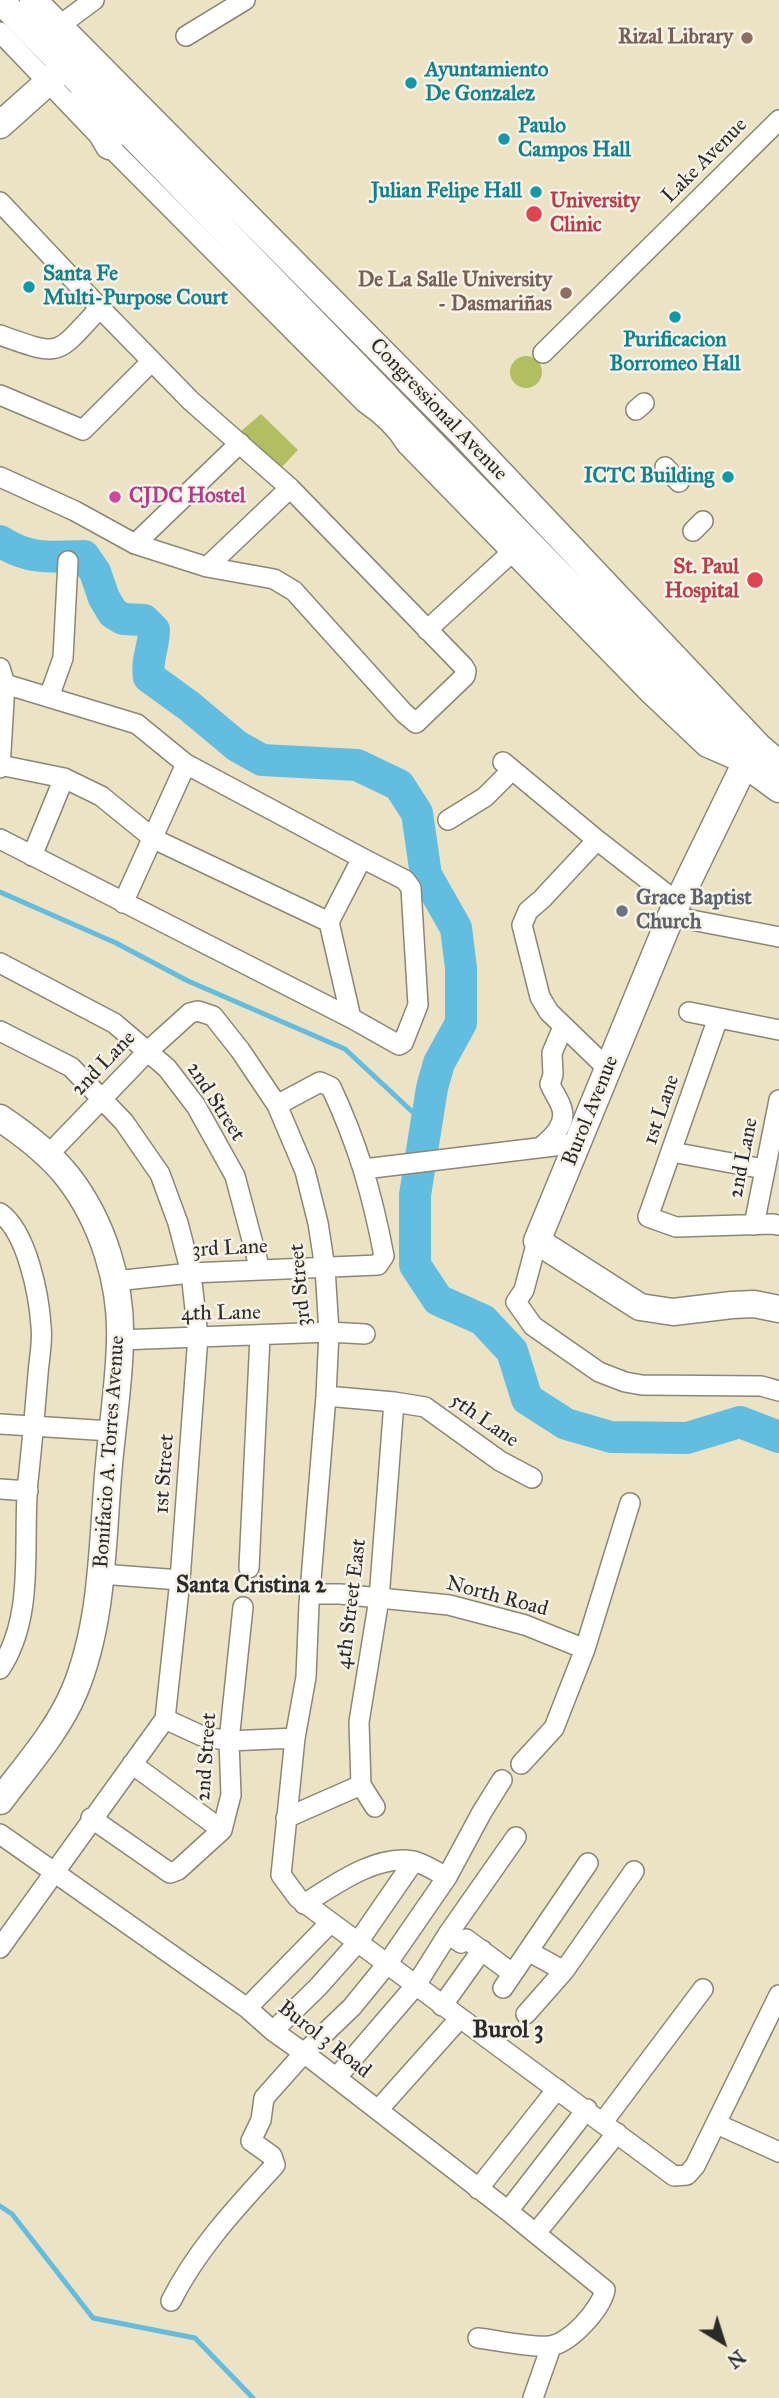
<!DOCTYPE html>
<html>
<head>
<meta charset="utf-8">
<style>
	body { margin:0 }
	#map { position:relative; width:779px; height:2398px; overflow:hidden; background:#ebe3c3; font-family:"IM FELL Great Primer",serif }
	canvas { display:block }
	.north { position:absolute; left:688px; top:2307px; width:70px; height:70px; -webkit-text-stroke:5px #f7f3e8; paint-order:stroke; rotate:142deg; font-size:19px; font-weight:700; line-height:28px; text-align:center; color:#2b2b2b }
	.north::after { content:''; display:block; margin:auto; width:24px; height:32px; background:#2b2b2b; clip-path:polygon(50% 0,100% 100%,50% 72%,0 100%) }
</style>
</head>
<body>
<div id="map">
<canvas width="779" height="2398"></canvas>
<div class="north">N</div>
</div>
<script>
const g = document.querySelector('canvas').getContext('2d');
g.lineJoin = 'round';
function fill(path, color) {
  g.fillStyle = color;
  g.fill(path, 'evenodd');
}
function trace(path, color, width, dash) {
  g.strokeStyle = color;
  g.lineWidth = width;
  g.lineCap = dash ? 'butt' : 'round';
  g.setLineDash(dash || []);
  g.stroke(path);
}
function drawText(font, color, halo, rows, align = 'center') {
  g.font = font + ' "IM FELL Great Primer",serif';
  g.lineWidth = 5;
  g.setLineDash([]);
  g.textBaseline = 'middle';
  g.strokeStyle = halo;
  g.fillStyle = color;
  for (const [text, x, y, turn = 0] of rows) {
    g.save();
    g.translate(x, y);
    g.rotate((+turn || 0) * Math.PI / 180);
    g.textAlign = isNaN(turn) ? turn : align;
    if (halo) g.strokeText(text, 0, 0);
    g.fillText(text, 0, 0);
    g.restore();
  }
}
const green = new Path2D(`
	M510 372a16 16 0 1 1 32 0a16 16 0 1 1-32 0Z
	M261,414L298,450L277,472L240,432Z`);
const stream = new Path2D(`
	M0,892L116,943L188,981L345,1049L419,1118L425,1127
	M0,2206L12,2214L93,2318L195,2338L253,2398`);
const river = new Path2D(`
	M0,541C28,560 52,557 84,556L95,572L104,598L113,613L123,619L144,620L154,630C154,647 146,660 149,677L189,706L237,746L262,760L357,765L399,785L417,813L426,875L456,928L461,968V1023L439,1063L432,1088L415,1195V1265L438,1300L483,1320L512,1351L527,1399L566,1424L611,1437L687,1438L740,1422L779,1437`);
const street = new Path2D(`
	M0,32L109,146L365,403C381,414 396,427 406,444L649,693L706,747L736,760
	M48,34L94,0
	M186,36L245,0
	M0,202L100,308C55,355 64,358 0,335
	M543,353L779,120
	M0,395L83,430L151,362
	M636,410L644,403
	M665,467L679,482
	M0,477L75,511L135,544L207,567L274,579L294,591L404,713L416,723L465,676L466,671L463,666L290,488L191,401L100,308
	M693,531L703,521
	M135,544L240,443
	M207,567L290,488
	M427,630L522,543
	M0,668L5,684L0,768
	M49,697L63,658L68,561
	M503,762L597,840L678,903
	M0,765L64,778L101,796L154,839L329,922L362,858L186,764L137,724L5,684
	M448,820L485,797L512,770
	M0,839L351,1018L399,1045L403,1043L418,1005L411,888L405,880L362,858
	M597,840L542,899L528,911L522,925L540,997L549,1012L608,1069
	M32,856L64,778
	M123,903L186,764
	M671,916L779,937
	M329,922L351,1018
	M0,963L114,1023L167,1068L196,1106L235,1176L260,1270
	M689,1012L779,1030
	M718,1018L648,1217L676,1227L772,1224L779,1225
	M0,1031L71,1067L124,1122L160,1174L178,1223L191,1273L198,1336L180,1580L165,1719L0,1948
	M542,1146C553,1137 568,1123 561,1106C558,1098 553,1092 550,1084L553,1075L552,1053L563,1027
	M672,1152L764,1169
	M48,1155L148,1051L190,1013L198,1011L213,1016L240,1050L277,1105L305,1171L318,1223L325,1268L329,1332L326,1396L309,1604L306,1677L295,1738L281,1875L298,1898L674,2176L687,2175L695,2166L779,1995
	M364,1169L579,1143
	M0,1213C27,1232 39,1295 41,1326C43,1342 39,1359 38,1374C35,1410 32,1445 28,1481C22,1543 36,1615 0,1669
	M754,1225L779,1100
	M537,1241L524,1290L516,1302L533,1326L599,1372L625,1382L642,1385L761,1386L779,1391
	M115,1281L191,1273L378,1265L384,1256C372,1193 358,1145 331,1087L320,1082L277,1105
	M120,1340L329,1332L365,1334
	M326,1396L394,1402L425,1407L500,1461L532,1478
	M0,1424L111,1431
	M0,1489L28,1491
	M249,1568L260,1336
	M101,1574L180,1580
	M310,1594H340L449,1605L525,1625L585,1649
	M165,1719L202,1736L229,1741L295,1738
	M132,1764L222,1830
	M521,1764L554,1728L585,1649L630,1503
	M375,1807L361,1785L359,1722L379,1599L394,1402
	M91,1818L170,1873L178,1870L222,1830L231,1795L229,1741L243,1607
	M286,1818L361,1785
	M0,1834L247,2008L273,2031L304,2053L508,2211L605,2290C601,2309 569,2345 549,2346C532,2348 496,2340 478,2338
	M304,1904C333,1886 376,1854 413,1861C424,1863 436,1872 447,1877
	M448,1934L461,1943L466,1939L512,1973
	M528,1951L564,1971
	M503,1988L588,1863
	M442,2006L482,1950
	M247,2008L330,1923
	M526,2014L564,1971L634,1871
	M273,2031L318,1987L358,1942L414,1861
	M336,2078L416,1985L448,1934L516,1837
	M378,2110L460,2018
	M603,2122L703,1989
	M717,2124L779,2152
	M478,2189L557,2089
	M508,2211L587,2109
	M536,2233L617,2133
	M171,2301C197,2249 236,2208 275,2165L272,2156L251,2141L261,2120L264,2098L304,2053L352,2007L387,1964L447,1877L482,1812L502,1780
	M533,2398L551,2347`);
const secondary = new Path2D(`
	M0,0L718,737L745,764L779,789
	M33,0L464,435L758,746L779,764
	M82,100L109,146
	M0,125L76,57
	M755,750L745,764L671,916L537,1241L640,1307L673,1312L732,1305L754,1304L779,1309
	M0,1118C24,1134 50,1154 68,1177C103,1222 122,1284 120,1341C119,1390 110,1439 107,1489C102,1556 101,1628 74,1692C57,1732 26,1766 0,1801`);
const markers = [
	[747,38,7,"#8d6e63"],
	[411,83,7,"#0f9aa8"],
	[504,139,7,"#0f9aa8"],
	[536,192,7,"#0f9aa8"],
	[534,214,9,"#e0444e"],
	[29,287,7,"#0f9aa8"],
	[566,293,7,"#8d6e63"],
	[675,317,7,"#0f9aa8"],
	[728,477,7,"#0f9aa8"],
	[115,497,7,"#d1479c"],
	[755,580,9,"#e0444e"],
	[622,911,7,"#6b7280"]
];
const educationNames = [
	["Rizal Library",733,38],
	["De La Salle University",552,281],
	["- Dasmariñas",552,305]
];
const cultureNames = [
	["Ayuntamiento",425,71],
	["De Gonzalez",425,95],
	["Paulo",518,127],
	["Campos Hall",518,151],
	["Julian Felipe Hall",522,192,"right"],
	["Santa Fe",43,275],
	["Multi-Purpose Court",43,299],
	["Purificacion",675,341,"center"],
	["Borromeo Hall",675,365,"center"],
	["ICTC Building",714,477,"right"]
];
const streetNames = [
	["Lake Avenue",705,161,-45],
	["Congressional Avenue",438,410,46],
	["2nd Lane",104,1064,-46],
	["2nd Street",215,1102,57],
	["1st Lane",662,1110,-71],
	["Burol Avenue",591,1111,-68],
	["2nd Lane",744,1158,-79],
	["3rd Lane",230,1249,-3],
	["3rd Street",301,1285,-95],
	["4th Lane",221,1314,-1],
	["5th Lane",484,1421,35],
	["Bonifacio A. Torres Avenue",110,1452,-86],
	["1st Street",165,1474,-86],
	["North Road",497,1597,15],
	["4th Street East",352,1604,-83],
	["2nd Street",207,1757,-86],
	["Burol 3 Road",324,2040,38]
];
const healthNames = [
	["University",550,202],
	["Clinic",550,226],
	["St. Paul",739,568,"right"],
	["Hospital",739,592,"right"]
];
const hotelNames = [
	["CJDC Hostel",129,497]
];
const worshipNames = [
	["Grace Baptist",636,899],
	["Church",636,923]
];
const neighbourhoodNames = [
	["Santa Cristina 2",251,1586]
];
const quarterNames = [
	["Burol 3",508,2031]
];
fill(green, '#b2bf61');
trace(stream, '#62bee0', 5);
trace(river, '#62bee0', 32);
trace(street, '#8b8777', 22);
trace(secondary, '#8b8777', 29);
trace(street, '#fff', 19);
trace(secondary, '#fff', 26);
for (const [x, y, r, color] of markers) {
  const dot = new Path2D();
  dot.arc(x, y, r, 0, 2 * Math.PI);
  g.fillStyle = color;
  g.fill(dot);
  trace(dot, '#f7f3e8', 2.5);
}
drawText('bold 21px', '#785e54', '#f7f3e8', educationNames, 'right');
drawText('bold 21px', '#0d838f', '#f7f3e8', cultureNames, 'left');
drawText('21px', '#2b2b2b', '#f7f3e8', streetNames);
drawText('bold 21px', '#be3a42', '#f7f3e8', healthNames, 'left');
drawText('bold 21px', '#b23c85', '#f7f3e8', hotelNames, 'left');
drawText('bold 21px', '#5b616d', '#f7f3e8', worshipNames, 'left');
drawText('bold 23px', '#2b2b2b', '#f7f3e8', neighbourhoodNames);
drawText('bold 24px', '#2b2b2b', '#f7f3e8', quarterNames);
</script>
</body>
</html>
